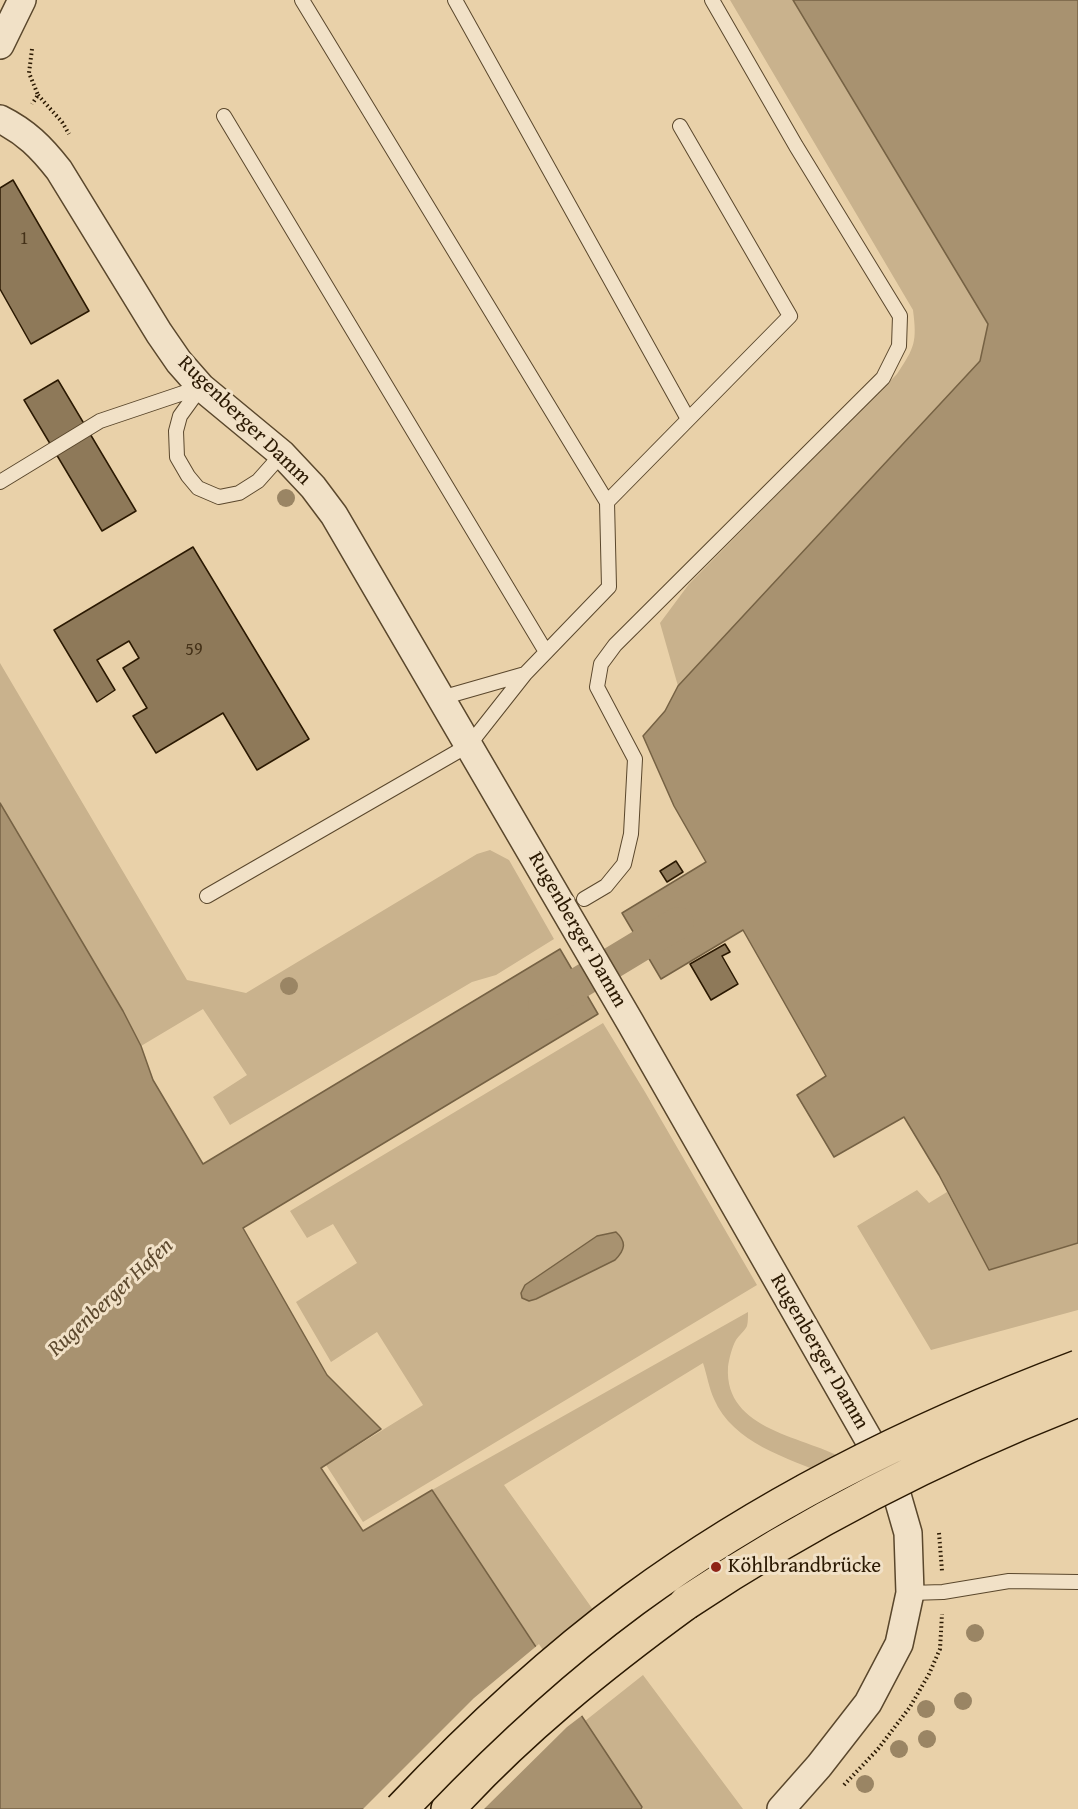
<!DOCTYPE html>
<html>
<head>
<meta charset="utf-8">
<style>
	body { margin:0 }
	canvas { display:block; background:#e9d1a9 }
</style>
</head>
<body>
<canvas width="1078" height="1809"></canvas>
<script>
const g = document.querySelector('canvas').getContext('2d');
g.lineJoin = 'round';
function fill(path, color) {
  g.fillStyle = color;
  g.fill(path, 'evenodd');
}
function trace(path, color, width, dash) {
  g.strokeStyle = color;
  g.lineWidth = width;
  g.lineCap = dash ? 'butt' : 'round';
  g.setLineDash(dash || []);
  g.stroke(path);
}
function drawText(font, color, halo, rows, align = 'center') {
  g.font = font + ' "Gentium Book Plus",serif';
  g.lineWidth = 6;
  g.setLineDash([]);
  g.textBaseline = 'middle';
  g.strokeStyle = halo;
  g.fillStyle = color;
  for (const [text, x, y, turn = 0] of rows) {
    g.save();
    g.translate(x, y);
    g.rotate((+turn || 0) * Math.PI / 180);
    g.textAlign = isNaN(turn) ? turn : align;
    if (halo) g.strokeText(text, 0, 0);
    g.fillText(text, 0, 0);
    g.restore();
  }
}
const green = new Path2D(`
	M730,0H793L988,324L980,361L678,686L660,623L689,584L897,374C915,347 917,342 913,310Z
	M0,663L187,980L246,993L477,854L490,850L509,860L554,939L496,975L472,982L230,1125L213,1097L247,1075L203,1009L141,1046L123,1011L0,803Z
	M603,1023L645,1092L757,1285L363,1522L326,1465L423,1405L377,1332L331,1362L296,1302L357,1263L333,1224L307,1238L290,1211Z
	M917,1190L929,1203L947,1192L989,1270L1078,1243V1310L931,1350L857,1226Z
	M748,1312C748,1316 748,1322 747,1326C745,1331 739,1335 736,1340C732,1347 729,1359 728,1367C724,1432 807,1436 848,1461L828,1475C787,1458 733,1443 714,1399C709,1388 707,1375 703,1363L504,1485L594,1611L540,1652L432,1490Z
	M643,1675L743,1809H641L642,1807L585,1721Z`);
const water = new Path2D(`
	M793,0H1078V1243L989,1270L939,1175L904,1117L834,1157L797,1095L826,1076L743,930L661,979L622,913L706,862L674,806L643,736L665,711L678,686L980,361L988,324Z
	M0,803L123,1011L141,1046L153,1080L203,1164L560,949L598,1014L243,1228L327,1375L381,1429L321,1468L363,1531L432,1490L642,1807L641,1809H0Z
	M616,1232C627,1242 625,1250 615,1260L536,1299L529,1301L522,1298L521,1293L525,1285L597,1236Z`);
const pier = new Path2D(`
	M539,1644L584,1714L567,1727L484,1809H363L474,1698Z`);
const canal = new Path2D(`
	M544,1004L678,923`);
const building = new Path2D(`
	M13,180L89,311L31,344L0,289V188Z
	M58,380L136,511L102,531L24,400Z
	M193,547L309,739L257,770L223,713L156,753L133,716L147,708L123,668L139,658L129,641L97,660L115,690L97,702L54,630Z
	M676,861L683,872L667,882L660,871Z
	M725,944L730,952L722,956L738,984L711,1000L690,964Z`);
const path = new Path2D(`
	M32,49L29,73L38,95L32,104
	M38,95L62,122L69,134
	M939,1533L942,1571
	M844,1785L878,1749L910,1707L929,1674L940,1649L942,1614`);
const service = new Path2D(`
	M302,0L607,502
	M455,0L688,419
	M224,116L546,652
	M201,387L180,416L176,431L177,457L188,476L198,488L219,497L239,493L258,481L282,454
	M0,482L100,421L201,387
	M441,698L525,674
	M207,896L469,745L525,674L609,587L607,502L790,316L680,126
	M584,899L606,886L624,864L631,834L635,759L597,687L601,664L615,645L883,378L899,346L900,316L796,146L712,0
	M910,1593L943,1592L1009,1581L1078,1582`);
const minor = new Path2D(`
	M0,45L22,0
	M0,119C26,132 41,147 59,170L159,333L179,362L201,387L282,454L313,487L334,515L630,1022L873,1447L895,1488L908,1533L910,1593L899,1644L868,1703L819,1766L781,1809`);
const primary = new Path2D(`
	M448,1809C519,1731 601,1665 686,1603`);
const primaryBridge = new Path2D(`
	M686,1603C809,1521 940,1454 1078,1400
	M401,1809C473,1733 549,1662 633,1600C769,1500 921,1426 1078,1367`);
const trees = [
	[286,498],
	[289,986],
	[975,1633],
	[963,1701],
	[926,1709],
	[927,1739],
	[899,1749],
	[865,1784]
];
const markers = [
	[716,1567,6,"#8f2418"]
];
const numberNames = [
	["1",24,239],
	["59",194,650]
];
const streetNames = [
	["Rugenberger Damm",244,421,44],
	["Rugenberger Damm",577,930,60],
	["Rugenberger Damm",819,1352,60]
];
const poiNames = [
	["Köhlbrandbrücke",728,1567]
];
const waterNames = [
	["Rugenberger Hafen",111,1298,-43]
];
fill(green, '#c9b28d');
fill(water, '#a89270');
trace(water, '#766244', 1.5);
fill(pier, '#e9d1a9');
trace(canal, '#a89270', 32);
fill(building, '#8e7959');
trace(building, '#2b1902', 1.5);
trace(service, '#5a472c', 16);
trace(minor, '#5a472c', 30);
trace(primary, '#2b1902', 36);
trace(path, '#2b1902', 4, [1.5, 3]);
trace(service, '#f1e1c7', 14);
trace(minor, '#f1e1c7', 27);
trace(primary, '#e9d1a9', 33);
trace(primaryBridge, '#2b1902', 36, []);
trace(primaryBridge, '#e9d1a9', 33);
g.fillStyle = '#9a8564';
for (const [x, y] of trees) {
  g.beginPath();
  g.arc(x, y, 9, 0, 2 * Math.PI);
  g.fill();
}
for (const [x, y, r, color] of markers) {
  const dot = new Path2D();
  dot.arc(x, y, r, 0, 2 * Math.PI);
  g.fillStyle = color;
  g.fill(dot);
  trace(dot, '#f1e1c7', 2);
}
drawText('18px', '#443118', null, numberNames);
drawText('21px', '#2b1902', '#f1e1c7', streetNames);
drawText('21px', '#2b1902', '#f1e1c7', poiNames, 'left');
drawText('italic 22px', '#5d492e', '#f1e1c7', waterNames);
</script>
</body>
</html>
